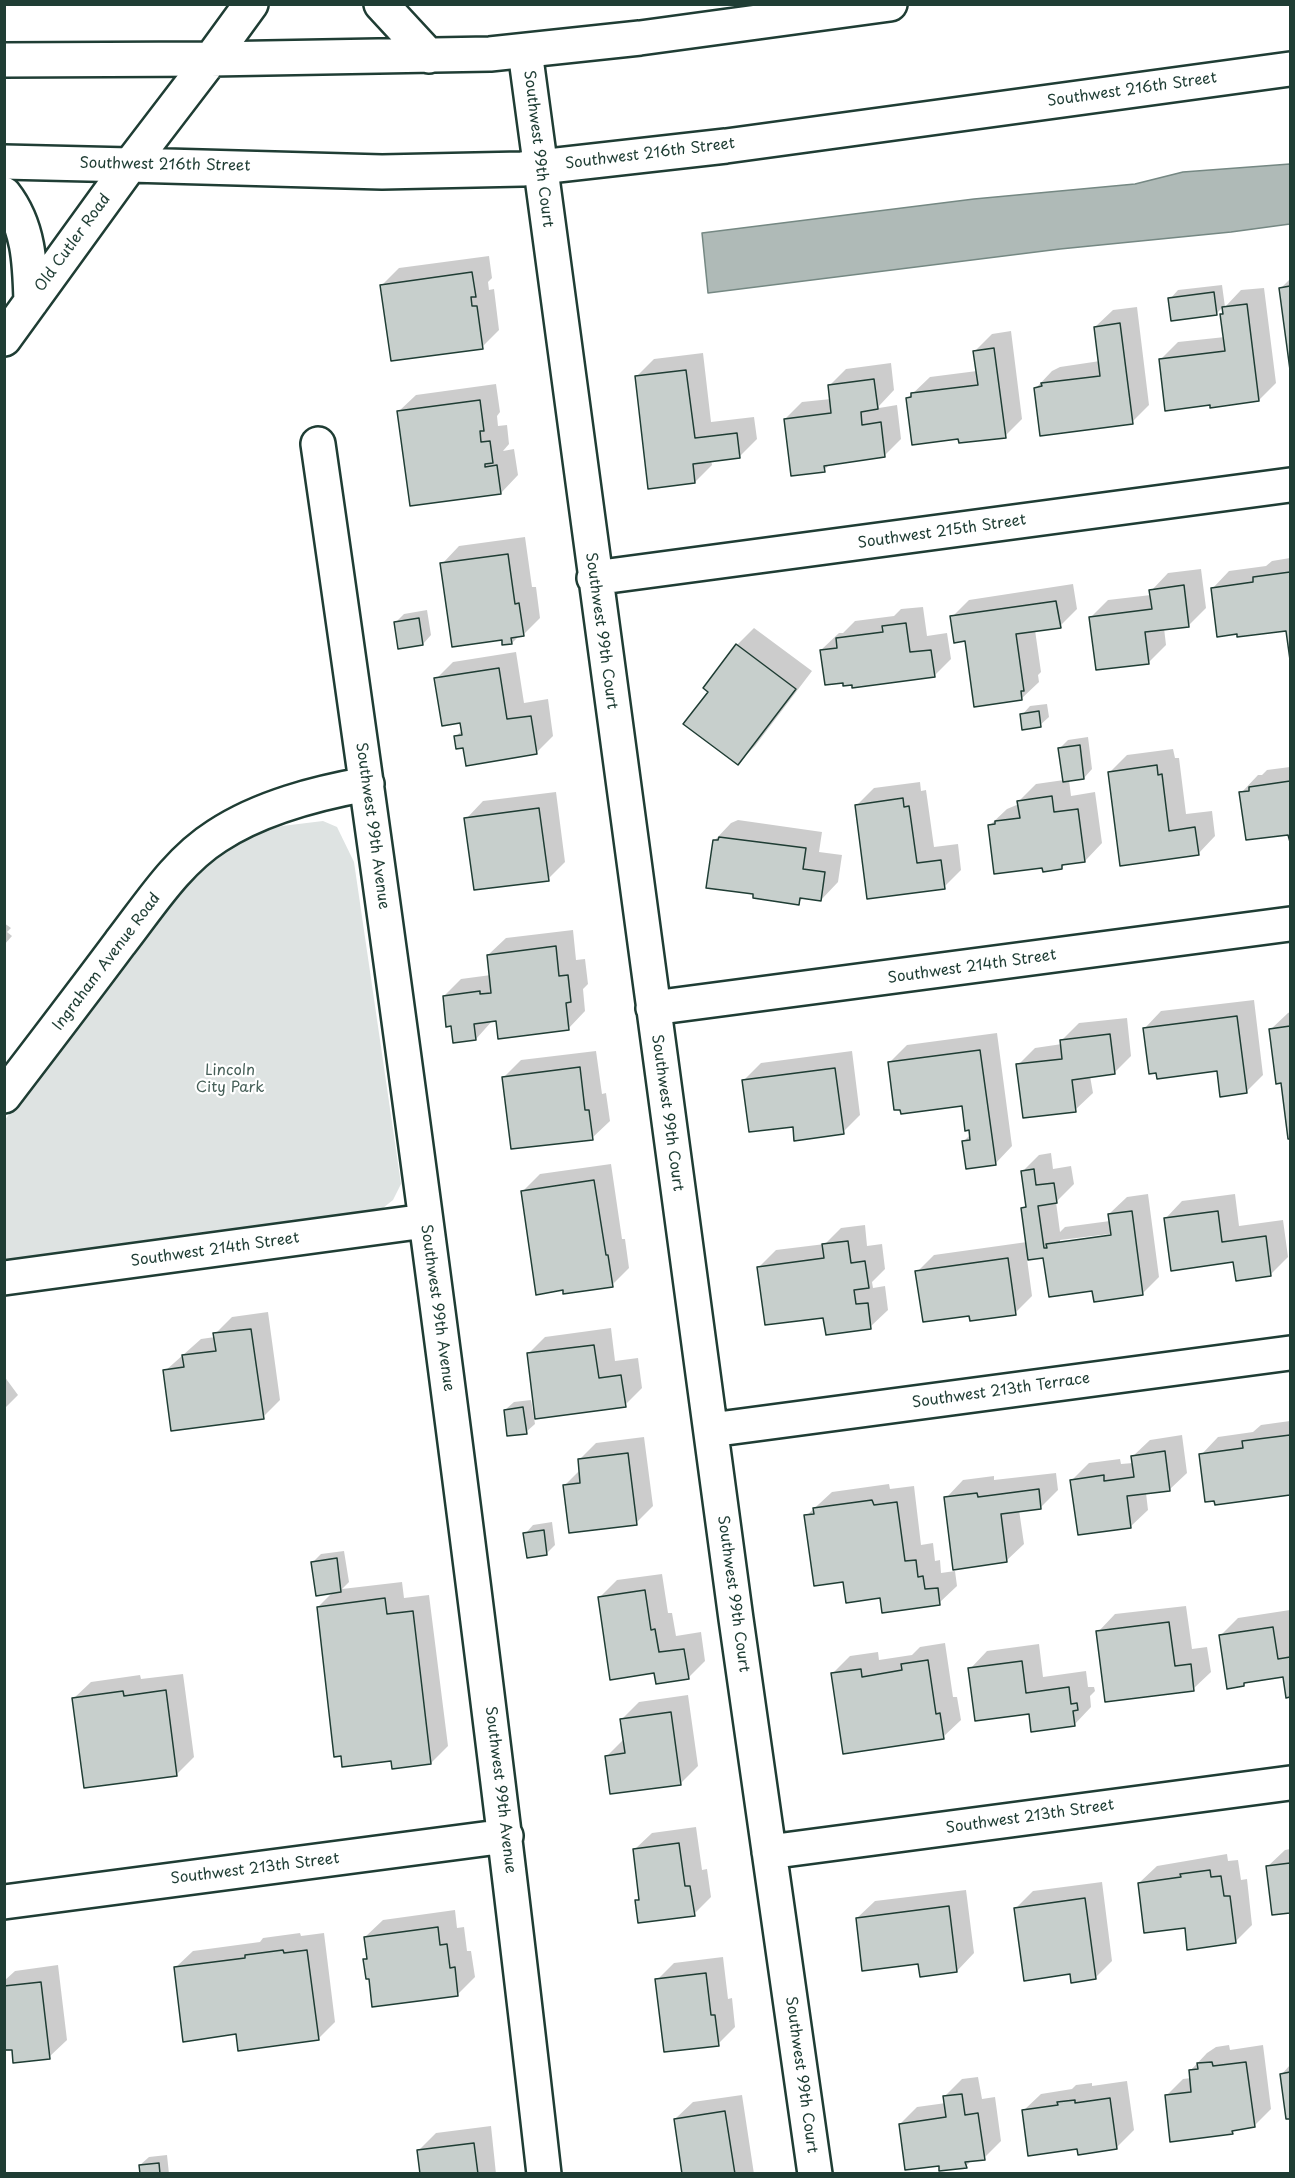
<!DOCTYPE html>
<html>
<head>
<meta charset="utf-8">
<style>
	body { margin:0 }
	#map { position:relative; width:1295px; height:2178px; overflow:hidden; background:#fff; font-family:"Playpen Sans",sans-serif }
	canvas { display:block }
	.frame { position:absolute; inset:0; border:6px solid #1f3d34; pointer-events:none }
</style>
</head>
<body>
<div id="map">
<canvas width="1295" height="2178"></canvas>
<div class="frame"></div>
</div>
<script>
const g = document.querySelector('canvas').getContext('2d');
g.lineJoin = 'round';
function fill(path, color) {
  g.fillStyle = color;
  g.fill(path, 'evenodd');
}
function trace(path, color, width, dash) {
  g.strokeStyle = color;
  g.lineWidth = width;
  g.lineCap = dash ? 'butt' : 'round';
  g.setLineDash(dash || []);
  g.stroke(path);
}
function drawText(font, color, halo, rows, align = 'center') {
  g.font = font + ' "Playpen Sans",sans-serif';
  g.lineWidth = 4.5;
  g.setLineDash([]);
  g.textBaseline = 'middle';
  g.strokeStyle = halo;
  g.fillStyle = color;
  for (const [text, x, y, turn = 0] of rows) {
    g.save();
    g.translate(x, y);
    g.rotate((+turn || 0) * Math.PI / 180);
    g.textAlign = isNaN(turn) ? turn : align;
    if (halo) g.strokeText(text, 0, 0);
    g.fillText(text, 0, 0);
    g.restore();
  }
}
const green = new Path2D(`
	M323,821L337,827L354,862L401,1184L393,1200L378,1212L5,1268L4,1121L205,862L242,838L282,826Z`);
const water = new Path2D(`
	M1290,164V224L1231,232L1060,249L708,293L702,233L974,199L1135,184L1183,172Z`);
const shadow = new Path2D(`
	M489,256L492,278L488,282L489,290L494,289L499,330L482,347L382,285L399,268Z
	M1290,279V359L1281,288Z
	M1222,285L1225,307L1241,290L1264,288L1276,383L1259,400L1211,403L1160,360L1178,342L1225,337L1222,315L1225,312L1224,306L1216,314L1170,299L1178,290Z
	M1137,307L1149,405L1132,422L1035,389L1052,371L1060,367L1100,361L1095,327L1113,310Z
	M1011,331L1022,419L1005,436L960,437L908,398L930,377L977,371L975,351L992,334Z
	M703,353L711,422L754,417L757,439L740,456L711,460L712,465L695,482L636,377L654,359Z
	M891,363L894,390L879,406V408L897,405L901,439L884,456L831,463L824,470L785,419L802,402L831,399L829,386L846,369Z
	M496,384L500,412L497,416L498,426L507,425L509,444L503,451L514,449L518,475L501,493L398,412L416,395Z
	M525,537L532,587H536L540,618L523,635L519,636L512,643L503,639L442,564L459,546Z
	M1290,558V649L1288,629L1212,589L1229,571L1266,566L1272,561Z
	M1201,569L1206,608L1189,625L1164,628L1166,645L1149,662L1091,617L1108,600L1151,595V591L1168,573Z
	M1073,584L1077,609L1060,626L1035,630L1041,672L1038,675L1039,682L1021,699L966,639L952,617L969,600Z
	M923,607L927,636L947,633L951,659L934,676L821,650L839,633H843L855,621L894,616L901,609Z
	M427,610L431,635L423,644L396,622L404,614Z
	M754,628L812,671L755,746L738,763L710,692L705,688L737,645Z
	M516,652L524,703L548,699L553,736L536,753L464,747L456,736L463,730L461,722L436,679L453,662Z
	M1047,704L1049,717L1040,725L1022,715L1030,706Z
	M1088,737L1092,769L1084,778L1069,780L1071,796L1095,792L1102,843L1085,861L1066,863L1061,868L1043,866L989,826L1007,809L1019,804V801L1036,784L1064,780L1060,748L1068,740Z
	M1173,749L1175,758H1179L1186,814L1212,811L1215,836L1198,854L1122,864L1109,773L1127,755Z
	M1290,767V840V833L1241,793L1258,775H1262L1267,770Z
	M920,782L921,791L926,790L934,847L958,844L961,870L944,887L869,897L856,806L874,788Z
	M556,792L565,862L548,879L466,819L483,801Z
	M738,820L822,832L819,852L842,855L838,882L821,900L804,897L798,903L755,893L714,841L731,823Z
	M4,923L11,928L7,932L12,936L4,945Z
	M573,930L576,960L585,959L588,984L583,989L585,1011L568,1029L497,1019L493,1020L476,1039L452,1025L444,996L461,979L491,975L488,955L506,938Z
	M1254,1000L1263,1075L1246,1092L1218,1070L1144,1029L1161,1011Z
	M1290,1012V1137L1282,1082L1270,1030L1288,1013Z
	M1127,1018L1131,1056L1114,1073L1090,1076L1093,1093L1075,1110L1018,1065L1035,1048L1062,1044L1061,1041L1079,1023Z
	M997,1033L1012,1146L995,1164L964,1141L971,1134L964,1104L890,1062L907,1045Z
	M596,1051L602,1094L606,1093L610,1121L592,1138L504,1077L521,1060Z
	M852,1051L860,1115L843,1132L744,1080L761,1063Z
	M1051,1153L1053,1169L1071,1166L1074,1184L1056,1202L1060,1232L1065,1227L1110,1221L1109,1214L1127,1197L1148,1194L1159,1277L1142,1294L1094,1290L1044,1257L1027,1259L1032,1296L1015,1313L971,1314L917,1272L934,1255L1027,1242L1023,1209L1027,1205L1022,1172L1039,1155ZM1118,1233L1119,1236L1060,1243V1240Z
	M611,1164L622,1239H625L629,1268L612,1285L522,1192L540,1174Z
	M1235,1194L1239,1226L1283,1220L1288,1257L1271,1274L1234,1261L1165,1219L1182,1201Z
	M865,1225L867,1246L882,1244L885,1269L872,1282L873,1288L885,1286L888,1310L870,1327L825,1317L759,1267L776,1250L825,1244L841,1228Z
	M268,1312L280,1400L263,1417L165,1371L201,1339L215,1337V1334L232,1317Z
	M611,1328L615,1361L638,1358L642,1388L625,1405L528,1354L545,1337Z
	M4,1376L18,1395L4,1409Z
	M531,1400L535,1424L526,1432L505,1410L514,1402Z
	M1290,1421V1494L1216,1503L1201,1455L1218,1437L1253,1432L1261,1425Z
	M1182,1435L1187,1473L1169,1490L1146,1493L1148,1510L1130,1527L1072,1480L1089,1463L1120,1459L1121,1464L1133,1463L1132,1457L1150,1440Z
	M644,1437L653,1506L636,1523L565,1485L580,1470L579,1460L596,1443Z
	M1056,1473L1058,1490L1040,1508L1019,1510L1024,1544L1006,1561L946,1498L963,1480L994,1476V1480Z
	M889,1484L890,1489L914,1486L921,1545L933,1543L935,1561L940,1560L941,1573L955,1571L957,1586L939,1603L881,1597L845,1581L806,1516L832,1492Z
	M552,1522L555,1545L547,1553L525,1534L533,1525Z
	M344,1551L349,1582L342,1589L402,1582L404,1598L429,1595L448,1746L431,1763L392,1760L318,1607L334,1591L313,1562L321,1554Z
	M662,1574L668,1613H672L676,1636L701,1632L705,1661L688,1678L655,1671L599,1598L617,1580Z
	M1186,1606L1192,1649L1207,1647L1211,1672L1193,1689L1098,1632L1115,1614Z
	M1290,1610V1695L1287,1696L1284,1675L1247,1681L1244,1684L1221,1635L1238,1618Z
	M945,1643L953,1697H957L961,1720L943,1737L833,1673L850,1656L878,1652L879,1660L912,1655L920,1647Z
	M1039,1644L1043,1677L1086,1671L1088,1687H1094L1095,1691L1090,1696L1091,1707L1074,1725L970,1669L987,1651Z
	M183,1674L194,1757L177,1774L73,1699L91,1682L140,1675L141,1679Z
	M688,1695L698,1766L681,1783L606,1757L624,1739L622,1719L639,1702Z
	M696,1827L702,1870L707,1869L711,1897L694,1914L637,1901L641,1897L634,1850L652,1833Z
	M1290,1849V1912L1273,1914L1267,1867L1285,1850Z
	M1227,1854L1228,1861L1238,1860L1241,1880L1247,1879L1252,1925L1235,1942L1186,1926L1139,1883L1157,1866Z
	M1102,1882L1112,1961L1095,1978L1071,1973L1016,1908L1033,1891Z
	M966,1890L974,1953L957,1971L919,1962L857,1918L875,1901Z
	M455,1910L457,1928L464,1927L467,1951H471L475,1977L457,1995L370,1977L364,1960L368,1956L365,1937L383,1920Z
	M300,1933L301,1936L324,1933L335,2022L318,2039L238,2033L175,1968L193,1951L260,1942L263,1938Z
	M723,1957L728,1999L732,1998L735,2027L718,2044L657,1980L674,1963Z
	M58,1965L67,2040L49,2057L13,2048L4,2043V1981L15,1971Z
	M1229,2045L1230,2050L1263,2045L1271,2109L1254,2126L1236,2129L1232,2133L1166,2096L1183,2079L1191,2078L1190,2071L1207,2053L1216,2047Z
	M1290,2065V2117H1287L1282,2074Z
	M978,2077L982,2099L995,2097L1001,2141L984,2158L972,2160L966,2166L940,2164L900,2124L917,2107L946,2103L945,2096L962,2079Z
	M1127,2081L1134,2130L1117,2147L1079,2153L1078,2148L1023,2111L1041,2094L1072,2089L1076,2085L1092,2083V2086Z
	M742,2095L754,2174H683L675,2119L693,2102Z
	M491,2126L496,2174H422L419,2150L436,2133Z
	M167,2155L169,2174H141L140,2165L149,2157Z`);
const building = new Path2D(`
	M472,272L476,297H471L472,306H477L483,349L391,361L380,285Z
	M1290,286V370L1279,288Z
	M1214,292L1217,315L1171,321L1168,298Z
	M1247,304L1259,401L1210,408V405L1165,411L1159,359L1225,351L1220,314H1223L1222,307Z
	M1120,323L1133,424L1040,436L1034,388L1042,386L1041,383L1100,376L1094,327Z
	M994,348L1006,438L959,443L958,439L912,445L906,398L911,397V393L978,385L973,351Z
	M686,370L695,438L737,433L740,458L693,464L695,483L648,489L635,376Z
	M874,379L878,409L861,412L862,425L881,422L885,457L824,466L825,472L791,476L784,419L831,413L828,385Z
	M480,400L484,431H480L481,442L490,441L493,463L485,464V467L497,465L501,494L410,506L397,411Z
	M508,554L515,604L519,603L524,636L511,638L512,644L502,645V640L452,647L440,563Z
	M1290,572V660L1286,631L1237,637V634L1217,637L1211,588L1253,582V577Z
	M1184,585L1189,627L1145,632L1149,664L1096,670L1089,617L1152,609L1149,590Z
	M1056,601L1061,628L1016,634L1024,691H1021L1022,700L974,707L965,641L954,643L950,616Z
	M419,618L423,645L398,649L394,622Z
	M906,623L910,652L931,650L935,677L852,688V685L843,686V683L825,685L820,650L837,648L836,638L883,632L882,626Z
	M736,644L796,689L738,765L683,724L708,692L703,688Z
	M499,668L507,719L531,716L537,754L466,766L463,748L456,749L454,736L462,735L460,723L442,726L434,678Z
	M1039,711L1041,727L1022,730L1020,714Z
	M1080,745L1084,779L1063,782L1058,748Z
	M1157,765L1158,775L1162,774L1169,831L1195,827L1199,855L1120,866L1108,772Z
	M1290,781V842L1288,835L1246,840L1239,792L1249,791V787Z
	M1052,796L1054,812L1078,809L1085,862L1062,865V869L1043,872L1042,868L994,874L988,825L995,824V821L1020,818L1017,801Z
	M903,798L904,807L909,806L917,863L941,860L945,889L867,899L855,805Z
	M539,808L549,881L474,890L464,818Z
	M719,837L806,848L803,869L825,872L821,901L800,898L799,905L753,898V894L706,888L713,840H718Z
	M556,946L559,976L568,975L571,1002L566,1003L569,1030L498,1039L496,1021L474,1024L476,1040L453,1043L451,1026L446,1027L443,996L480,991V994L491,993L487,955Z
	M1237,1016L1247,1093L1220,1097L1217,1071L1157,1079L1156,1073L1149,1074L1143,1028Z
	M1290,1026V1139H1288L1281,1083L1276,1084L1269,1029Z
	M1110,1034L1115,1074L1072,1080L1076,1112L1023,1118L1016,1064L1062,1059L1060,1040Z
	M980,1050L996,1165L966,1169L962,1141L970,1140L969,1130L965,1131L962,1106L901,1114L900,1110H894L888,1062Z
	M580,1067L585,1110H589L593,1140L511,1149L502,1077Z
	M835,1068L844,1134L794,1141L793,1127L749,1132L742,1080Z
	M1034,1169L1036,1185L1054,1183L1057,1203L1038,1206L1044,1248H1047L1046,1244L1111,1235L1108,1214L1132,1211L1143,1295L1094,1302L1092,1291L1049,1297L1043,1258L1028,1260L1021,1208L1026,1207L1021,1171Z
	M594,1180L606,1255H608L613,1287L563,1294V1290L536,1295L521,1191Z
	M1218,1211L1222,1242L1266,1236L1271,1276L1236,1281L1233,1262L1171,1271L1164,1218Z
	M848,1241L851,1263L865,1261L869,1288L854,1290L856,1304L868,1303L871,1329L826,1335L823,1318L765,1325L757,1267L824,1258L822,1244Z
	M1008,1258L1016,1315L970,1321L969,1316L923,1322L915,1271Z
	M251,1329L264,1419L171,1431L163,1370L184,1367L182,1355L216,1351L213,1333Z
	M594,1345L599,1378L621,1375L626,1407L535,1419L527,1353Z
	M523,1407L527,1434L507,1436L504,1410Z
	M1290,1435V1495L1215,1505L1214,1501L1205,1502L1199,1454L1243,1448L1242,1441Z
	M1165,1451L1170,1491L1127,1496L1131,1528L1078,1535L1070,1480L1104,1475V1481L1134,1477L1131,1456Z
	M628,1453L637,1525L569,1533L563,1485L580,1483L578,1459Z
	M1039,1489L1041,1509L1001,1514L1007,1562L953,1570L944,1497L977,1493L978,1497Z
	M872,1500L874,1505L897,1502L905,1561L916,1560L918,1577L923,1576L925,1589L938,1588L940,1605L882,1613L880,1598L846,1603L843,1582L814,1586L804,1515L814,1514L813,1508Z
	M544,1530L547,1555L527,1558L523,1533Z
	M337,1558L341,1592L316,1596L311,1562Z
	M645,1590L651,1630L655,1629L659,1652L684,1649L689,1679L656,1684L654,1673L610,1680L598,1597Z
	M385,1598L387,1614L413,1611L431,1764L392,1769L391,1761L342,1767L341,1756L334,1757L317,1607Z
	M1169,1622L1175,1666L1191,1664L1194,1691L1105,1702L1096,1631Z
	M1273,1627L1278,1659L1290,1657V1697L1286,1698L1283,1677L1244,1683V1686L1227,1689L1219,1635Z
	M928,1660L936,1714L940,1713L944,1739L843,1754L831,1673L861,1669L862,1677L902,1670L901,1664Z
	M1022,1661L1026,1693L1069,1687L1071,1704L1077,1703L1078,1710L1073,1711L1075,1726L1031,1732L1029,1714L975,1721L968,1668Z
	M166,1690L177,1776L84,1788L72,1698L123,1691L124,1696Z
	M671,1712L681,1785L610,1794L605,1756L625,1753L620,1719Z
	M679,1843L685,1886H690L695,1916L638,1923L635,1900H639L633,1849Z
	M1290,1863V1913L1272,1915L1266,1866Z
	M1210,1870L1211,1877L1221,1876L1224,1896H1230L1236,1943L1187,1950L1185,1928L1144,1933L1138,1883L1181,1877L1180,1874Z
	M1085,1898L1096,1979L1071,1983L1070,1974L1024,1981L1014,1908Z
	M949,1906L957,1972L920,1977L918,1964L862,1971L856,1918Z
	M438,1927L440,1945L447,1944L450,1968L455,1967L458,1996L372,2007L369,1979H366L363,1959H367L364,1937Z
	M283,1950L284,1953L307,1950L319,2040L238,2051L236,2034L183,2042L174,1967L245,1958V1955Z
	M706,1973L711,2015H715L719,2046L664,2052L655,1979Z
	M41,1982L50,2059L13,2063L12,2050H4V1986Z
	M1212,2062L1213,2066L1246,2062L1255,2127L1232,2131L1233,2134L1170,2142L1165,2095L1191,2092L1189,2070L1198,2069L1197,2063Z
	M1290,2072V2119H1286L1280,2074Z
	M962,2094L965,2115L978,2113L985,2160L965,2162L967,2168L939,2171V2166L905,2170L899,2124L946,2117L943,2096Z
	M1110,2098L1117,2149L1078,2155L1077,2149L1028,2156L1022,2110L1058,2105L1057,2102L1075,2100V2103Z
	M725,2111L735,2174H682L674,2119Z
	M474,2143L478,2174H420L417,2150Z
	M159,2163L160,2174H140L139,2165Z`);
const minor = new Path2D(`
	M525,51C616,759 713,1467 815,2174
	M4,60L211,59L251,4
	M4,162L130,165
	M318,444C401,1020 479,1596 544,2174
	M594,578L1290,485
	M653,1008L1290,924
	M4,1096C43,1045 82,994 120,943C149,906 176,862 217,836C261,807 317,793 367,784
	M4,1278L425,1221
	M711,1430L1290,1353
	M769,1852L1290,1783
	M4,1902L506,1836`);
const major = new Path2D(`
	M381,4L429,56
	M130,165L382,172L522,169L726,146L1290,69
	M4,194C29,226 30,263 31,302
	M4,339L130,165L211,59L490,54L640,38L890,4`);
const streetNames = [
	["Southwest 216th Street",1132,90,-8],
	["Southwest 99th Court",538,149,83],
	["Southwest 216th Street",650,154,-7],
	["Southwest 216th Street",165,165,1],
	["Old Cutler Road",73,243,-54],
	["Southwest 215th Street",942,532,-8],
	["Southwest 99th Court",601,631,82],
	["Southwest 99th Avenue",372,826,82],
	["Ingraham Avenue Road",107,962,-53],
	["Southwest 214th Street",972,967,-8],
	["Southwest 99th Court",667,1113,82],
	["Southwest 214th Street",215,1250,-8],
	["Southwest 99th Avenue",437,1308,82],
	["Southwest 213th Terrace",1001,1391,-8],
	["Southwest 99th Court",733,1594,82],
	["Southwest 99th Avenue",500,1790,83],
	["Southwest 213th Street",1030,1817,-8],
	["Southwest 213th Street",255,1869,-7],
	["Southwest 99th Court",801,2075,82]
];
const parkNames = [
	["Lincoln",230,1071],
	["City Park",230,1088]
];
fill(green, '#dee3e2');
fill(water, '#afbab7');
trace(water, '#758883', 1.5);
fill(shadow, '#0003');
fill(building, '#c7cfcc');
trace(building, '#1f3d34', 1.5);
trace(minor, '#1f3d34', 38);
trace(major, '#1f3d34', 38);
trace(minor, '#fff', 33);
trace(major, '#fff', 33);
drawText('15px', '#1f3d34', '#fff', streetNames);
drawText('15px', '#455e57', '#fff', parkNames);
</script>
</body>
</html>
